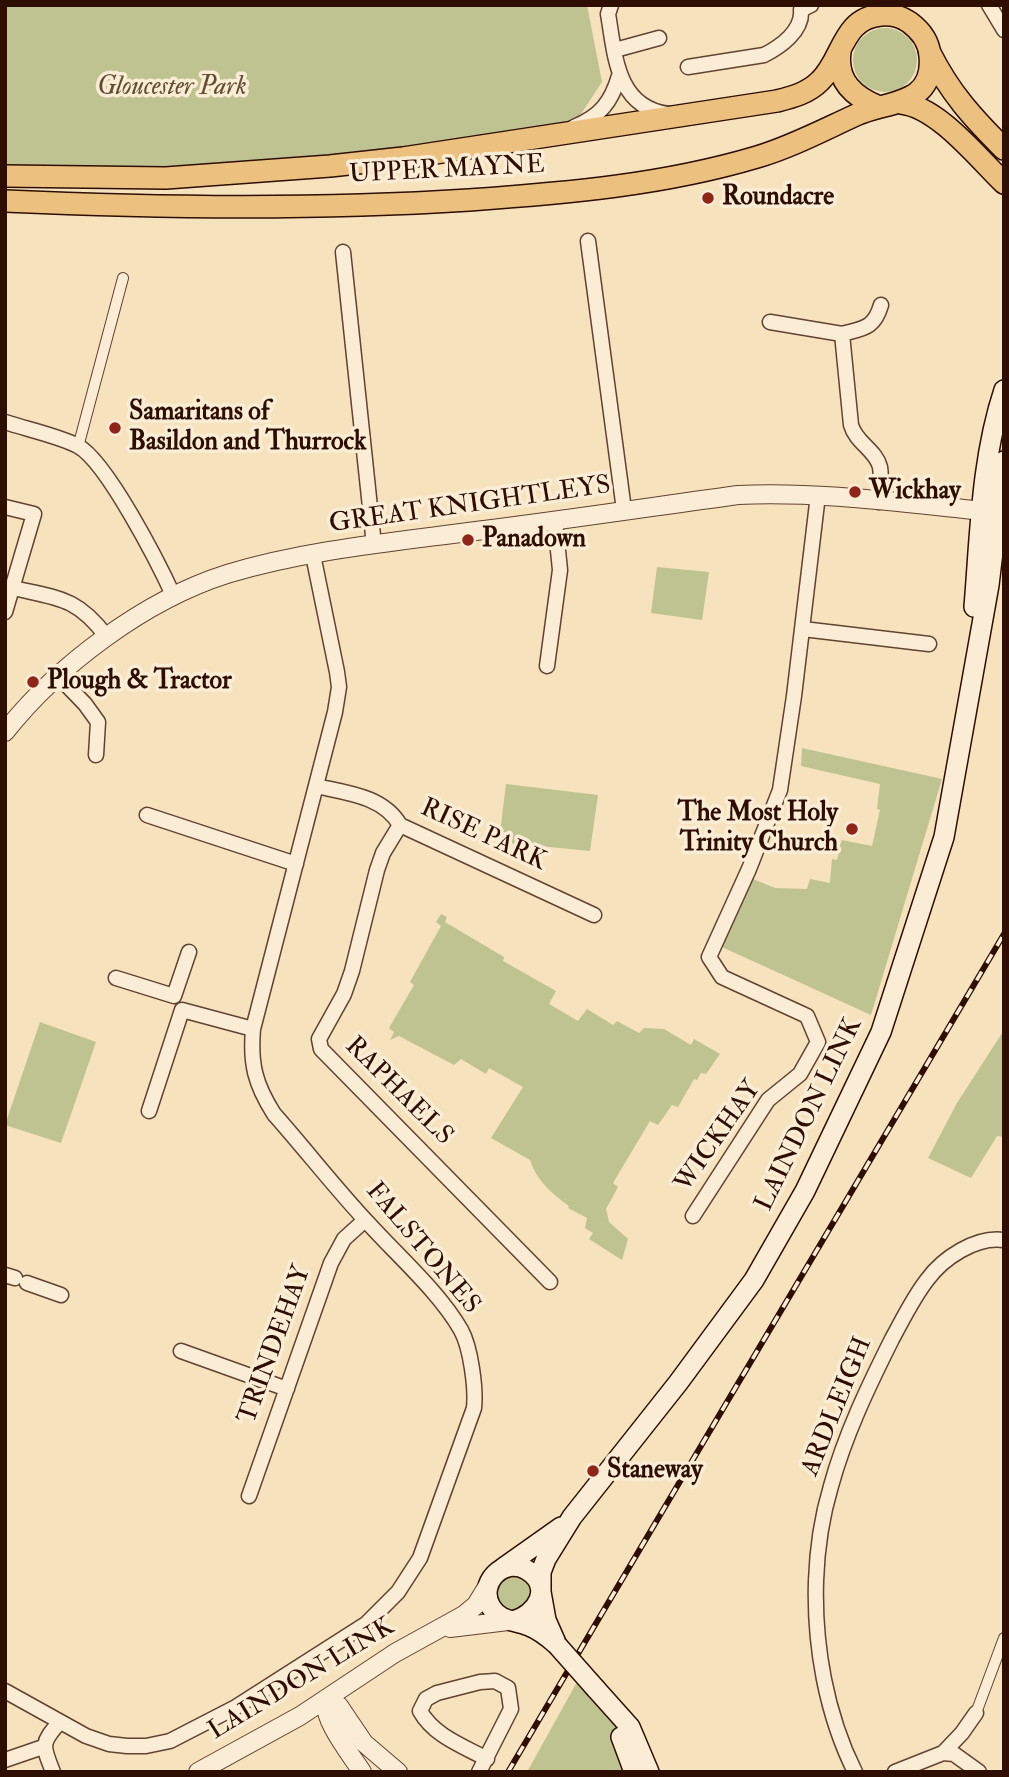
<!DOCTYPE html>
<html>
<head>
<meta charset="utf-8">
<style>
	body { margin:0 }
	#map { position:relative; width:1009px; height:1777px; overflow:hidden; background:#f7e2be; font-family:"IM FELL Double Pica",serif }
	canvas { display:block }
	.frame { position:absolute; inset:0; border:7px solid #2d0e01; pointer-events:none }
</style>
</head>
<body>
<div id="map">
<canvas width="1009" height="1777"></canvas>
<div class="frame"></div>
</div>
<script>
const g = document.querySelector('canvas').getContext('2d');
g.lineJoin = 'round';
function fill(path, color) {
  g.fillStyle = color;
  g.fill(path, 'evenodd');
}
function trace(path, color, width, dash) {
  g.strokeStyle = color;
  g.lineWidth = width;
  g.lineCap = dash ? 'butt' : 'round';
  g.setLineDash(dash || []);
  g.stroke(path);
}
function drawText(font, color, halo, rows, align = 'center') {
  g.font = font + ' "IM FELL Double Pica",serif';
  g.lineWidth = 7;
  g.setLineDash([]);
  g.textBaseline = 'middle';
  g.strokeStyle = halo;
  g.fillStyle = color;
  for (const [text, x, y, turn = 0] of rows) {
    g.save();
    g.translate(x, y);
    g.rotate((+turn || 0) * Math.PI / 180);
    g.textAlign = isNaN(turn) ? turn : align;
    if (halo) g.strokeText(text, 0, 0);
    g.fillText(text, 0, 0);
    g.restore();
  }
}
const green = new Path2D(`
	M5,5H587L602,82L577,120L405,153L263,169L5,168Z
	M853 60a32 32 0 1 1 64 0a32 32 0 1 1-64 0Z
	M657,567L709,572L702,620L651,613Z
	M802,748L942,779L871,1015L722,947L753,879L775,888L807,889L810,879L830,883L832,859L837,860L839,852L834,851L835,847L839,848L842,840L872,846L880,810L877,809L880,784L801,766Z
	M506,784L598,795L590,851L499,842Z
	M441,914L447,917L445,922L504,957L503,961L556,991L549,1004L578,1021L587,1009L613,1025L617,1021L639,1033L644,1028L664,1029L691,1045L694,1039L720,1054L706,1074L701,1073L697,1080L694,1079L678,1107L672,1105L658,1125L650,1121L613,1183L618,1187L606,1209L609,1222L628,1239L622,1260L589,1239L593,1233L585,1228L587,1218L568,1208L569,1206C551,1193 537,1181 530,1160L491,1138L523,1087L489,1068L486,1074L461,1059L454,1065L399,1036L390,1040L394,1032L389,1028L414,985L410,982L441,926L436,922Z
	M40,1022L96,1042L61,1143L5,1125Z
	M1004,1030V1137L997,1136L971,1178L928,1158L957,1103Z
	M495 1593a18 18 0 1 1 36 0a18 18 0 1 1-36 0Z
	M582,1673L615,1722L634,1772H527Z`);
const pedestrian = new Path2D(`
	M78,447L123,278
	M976,1713L1004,1638`);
const minor = new Path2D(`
	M611,5L608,14C615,54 616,107 668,114
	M989,5L1004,30
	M615,50L659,38
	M688,67L764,55C780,47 803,31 801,10L811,5
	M574,127C600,116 611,103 619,76
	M588,241L624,510
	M343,252L374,545
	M770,322L842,334L851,425C856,443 876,450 880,467C882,478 880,491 879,502
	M842,334C863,328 874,329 881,305
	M5,422C26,429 59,436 78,446C107,462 159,564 174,597
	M5,507L34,514L5,612
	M13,588C57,598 77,597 106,636
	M803,629L929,644
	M547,666L560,570L555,521
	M58,676L85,704L98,722L96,755
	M316,786C347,793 383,796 400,825L594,915
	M147,815L296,864
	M400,825L383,853L377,870L352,971L344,994L319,1039L321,1049L550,1282
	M116,978L174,996L189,952
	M149,1111L182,1010L253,1029
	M693,1216L768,1100L800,1074L818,1042L807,1016L722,977L709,957L749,869L780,790L794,696L818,495
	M5,1275L15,1278
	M27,1283L61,1295
	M181,1351L287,1389
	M249,1496L331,1263L344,1239L365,1220
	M5,1691L86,1736L109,1744L127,1746H146L170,1741L236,1707L366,1624L398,1592L420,1558L474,1408C476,1389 471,1348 461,1330C439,1292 399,1257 369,1224C336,1189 306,1150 274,1114C255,1084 250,1064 253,1029L335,712L339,687L337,672L313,555
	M943,1753L954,1754L979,1772
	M5,1760L43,1747
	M53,1772C43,1746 40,1744 59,1723
	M479,1772L511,1709L508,1688L495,1681L480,1682L437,1693L426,1699L420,1711C434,1736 463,1746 487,1759
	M855,1772C826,1714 814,1645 816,1581C817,1550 822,1516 831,1486C845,1435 868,1387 892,1339C903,1319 913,1298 927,1280C943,1258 976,1236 1004,1240
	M895,1772L943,1753L962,1733L976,1713`);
const tertiary = new Path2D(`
	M5,732C58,665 145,600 227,574C307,550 393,542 476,531C564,520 651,507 738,495C823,491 910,504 994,512
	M450,1628L508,1621
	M327,1698L339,1706L364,1743L398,1772
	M327,1698C319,1716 352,1756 362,1772
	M198,1772L300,1716L395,1653L464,1615L476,1605L487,1587`);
const secondary = new Path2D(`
	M974,607C980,535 981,459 1004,390
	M503,1568L561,1527
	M512,1621C537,1616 554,1586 527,1570C503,1556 477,1584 491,1607C500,1622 515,1620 529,1626C539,1630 548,1637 556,1644
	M557,1645L546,1620L541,1592V1572L546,1559L572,1517L678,1383L754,1280L805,1191L881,1032L944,837L989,585L1004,461
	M596,1689L630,1727L649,1772
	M621,1737L634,1772`);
const primary = new Path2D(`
	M840,52C836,81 854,97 879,107
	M930,53C950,93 973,118 1004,149
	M901,103C938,107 977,157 1004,183
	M5,176L166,178L330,166L403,158L777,101C793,97 808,93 820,81C843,59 842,18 881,15C891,14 900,16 909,22C920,30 929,41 930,56C935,106 886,101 856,115C823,130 791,147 757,157C663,185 567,193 469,200C315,210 160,208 5,201`);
const rail = new Path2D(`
	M508,1772L1004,934`);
const secondaryBridge = new Path2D(`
	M557,1645L596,1689`);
const markers = [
	[708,198,7,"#8f2418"],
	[115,428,7,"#8f2418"],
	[855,492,7,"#8f2418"],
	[468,540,7,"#8f2418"],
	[33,682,7,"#8f2418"],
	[852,829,7,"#8f2418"],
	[593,1471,7,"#8f2418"]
];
const parkNames = [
	["Gloucester Park",172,88]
];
const streetNames = [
	["UPPER MAYNE",447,171,-3],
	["GREAT KNIGHTLEYS",470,506,-8],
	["RISE PARK",483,836,25],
	["RAPHAELS",398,1092,45],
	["LAINDON LINK",810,1115,-64],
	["WICKHAY",719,1137,-55],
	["FALSTONES",422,1249,50],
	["TRINDEHAY",276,1345,-70],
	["ARDLEIGH",838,1407,-68],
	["LAINDON LINK",302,1680,-31]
];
const poiNames = [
	["Roundacre",722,198],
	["Samaritans of",129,413],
	["Basildon and Thurrock",129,443],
	["Wickhay",869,492],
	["Panadown",482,540],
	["Plough & Tractor",47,682],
	["The Most Holy",838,814,"right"],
	["Trinity Church",838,844,"right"],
	["Staneway",607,1471]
];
fill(green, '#bec391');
trace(pedestrian, '#604330', 12);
trace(minor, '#604330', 17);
trace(tertiary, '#604330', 20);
trace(secondary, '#2d0e01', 22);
trace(primary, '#2d0e01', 24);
trace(pedestrian, '#faecd5', 10);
trace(minor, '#faecd5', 14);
trace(tertiary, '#faecd5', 18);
trace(secondary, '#faecd5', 19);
trace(primary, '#ecc17f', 21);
trace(rail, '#2d0e01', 6);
trace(rail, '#faecd5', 3.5, [10]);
trace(secondaryBridge, '#2d0e01', 22, []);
trace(secondaryBridge, '#faecd5', 19);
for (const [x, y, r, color] of markers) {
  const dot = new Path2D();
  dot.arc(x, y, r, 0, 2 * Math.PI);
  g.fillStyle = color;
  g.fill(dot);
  trace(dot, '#faecd5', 2.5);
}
drawText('italic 26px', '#604d33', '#faecd5', parkNames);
drawText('26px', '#2d0e01', '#faecd5', streetNames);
drawText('bold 26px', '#2d0e01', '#faecd5', poiNames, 'left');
</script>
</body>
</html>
